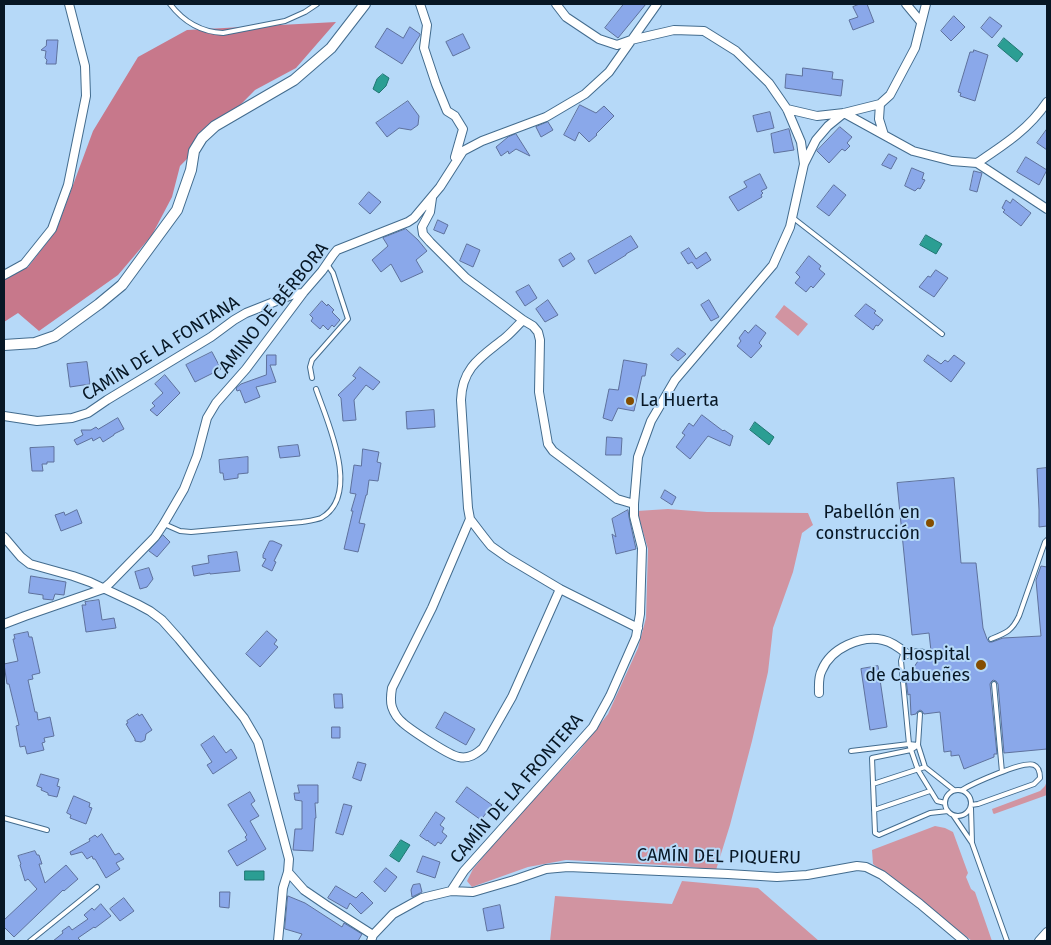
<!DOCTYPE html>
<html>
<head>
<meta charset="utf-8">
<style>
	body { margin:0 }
	#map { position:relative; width:1051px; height:945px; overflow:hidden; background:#b6d9f8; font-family:"Fira Sans",sans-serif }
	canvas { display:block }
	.frame { position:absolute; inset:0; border:5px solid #071725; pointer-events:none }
</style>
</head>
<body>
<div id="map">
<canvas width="1051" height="945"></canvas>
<div class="frame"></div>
</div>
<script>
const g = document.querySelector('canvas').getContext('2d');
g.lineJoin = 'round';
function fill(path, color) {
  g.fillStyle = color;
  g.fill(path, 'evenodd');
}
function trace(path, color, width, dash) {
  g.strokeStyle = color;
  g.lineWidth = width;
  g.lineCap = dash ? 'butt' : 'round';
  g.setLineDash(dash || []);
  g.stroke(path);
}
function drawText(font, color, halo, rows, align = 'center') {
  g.font = font + ' "Fira Sans",sans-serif';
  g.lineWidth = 4;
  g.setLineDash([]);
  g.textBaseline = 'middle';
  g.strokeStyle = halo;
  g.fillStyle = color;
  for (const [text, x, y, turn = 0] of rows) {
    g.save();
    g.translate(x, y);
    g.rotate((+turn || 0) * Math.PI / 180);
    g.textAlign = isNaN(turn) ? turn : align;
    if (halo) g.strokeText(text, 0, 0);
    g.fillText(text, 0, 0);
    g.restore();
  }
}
const green = new Path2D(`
	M784,305L808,324L798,336L775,317Z
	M668,509L707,512L808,513L813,525L802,533L793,572L773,628L768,672L752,741L730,825L716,870L683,866L566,860L528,867L472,887L467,881L473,869L509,826L579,751L608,714L638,648L646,618L648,549L637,511Z
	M1047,781V795L994,814L993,813L992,809L1040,791L1045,786Z
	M935,826L945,828L953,832L968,873L966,877L971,889L975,892L992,941H972L873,864L872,850Z
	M682,881L758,888L819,941H550L555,896L672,904Z`);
const forest = new Path2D(`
	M336,22L296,68L255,90L180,166L172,197L152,235L118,275L39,331L18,313L4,322V279L28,267L56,231L93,131L138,57L187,30Z`);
const water = new Path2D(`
	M1004,38L1023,54L1017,62L998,46Z
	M383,74L389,78L386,86L379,93L373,89L377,79Z
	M926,235L942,244L936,254L920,245Z
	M755,422L774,437L769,445L750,430Z
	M401,840L410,845L399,862L390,856Z
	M245,871H264V880H245Z`);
const building = new Path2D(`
	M624,4H646L618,38L605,28Z
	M860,4H867L874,22L853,30L849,20L858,17L853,7Z
	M954,16L965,27L951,41L941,31Z
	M990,17L1002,26L992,38L981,28Z
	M410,27L420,34V35L402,64L375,47L387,28L403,38Z
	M463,34L470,48L453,56L446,42Z
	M47,40H58L56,64H46L47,60L45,58L46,51L41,50L46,46Z
	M974,50L988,55L975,101L960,96L961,93L958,92L970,52H973Z
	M803,68L833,72L832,79L843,80L841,96L785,88L786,74L802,76Z
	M408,101L419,116L418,125L411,130L399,128L387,137L376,123Z
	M580,105L596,113L604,106L614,116L596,134L597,135L589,142L579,132L575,141L564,135Z
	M770,112L774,128L757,132L753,116Z
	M548,122L553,130L541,137L536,127Z
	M840,127L852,137L847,143L850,146L845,151L842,149L829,163L817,151Z
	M789,129L794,150L774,153L771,134Z
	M1047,129V150L1037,143Z
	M516,134L530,156L516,149L509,154L508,151L501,156L496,147L508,137Z
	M889,154L897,158L891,169L882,165Z
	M1026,157L1047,170L1039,185L1017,172Z
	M912,168L924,173L922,179L925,180L920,189L918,188L915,191L905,186Z
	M974,171L982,173L977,192L970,190Z
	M760,174L767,188L761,191L763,193L761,195L762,197L738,211L729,197L747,187L744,182Z
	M834,185L846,195L829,216L817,207Z
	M369,192L381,202L370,214L359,204Z
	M1013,199L1031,213L1021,226L1003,212L1005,210L1002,208L1006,200L1010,203Z
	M438,220L448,225L444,234L434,230Z
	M406,229L418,240L427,251L416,260L423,272L401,282L391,264L381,272L372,260L388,246L383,238Z
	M631,236L638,247L626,254V255L595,274L588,261Z
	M467,244L480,250L473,267L460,261Z
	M689,248L696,259L706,252L711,260L697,269L692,262L688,264L681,253Z
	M571,253L575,259L563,267L559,260Z
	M809,256L821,266L819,269L825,274L813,288L811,286L806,292L795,283L800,277L796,273Z
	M936,270L948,278L934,297L919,287L928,276L930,277Z
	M529,285L537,298L525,306L516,292Z
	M548,300L558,315L545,322L536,309Z
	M709,300L719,317L711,321L701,305Z
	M322,301L327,306L328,304L334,310L332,312L340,320L334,327L332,325L328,330L323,325L320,329L311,321L313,318L310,315Z
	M866,304L876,311L874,313L883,320L878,326L876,325L873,330L855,316Z
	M756,325L766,333L759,343L762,346L751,358L737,346L741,341L739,338L745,330L748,333Z
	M678,348L686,354L678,361L671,355Z
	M212,352L221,369L195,382L186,365Z
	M267,355H276V365H270L276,382L256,387L260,397L245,403L240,390L237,391L236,388L241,384L266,375Z
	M928,355L941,364L945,360L948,362L954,355L965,363L951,382L924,361Z
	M624,360L647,364L645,376H642L634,411L618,408L612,421L603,418L609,389L618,390Z
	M87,362L90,384L70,387L67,364Z
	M360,367L380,382L373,390L366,385L354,400L356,420L343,421L341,398L338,395L356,378L353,376Z
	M165,375L180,393L157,416L150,410L155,406L152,403L163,393L155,384Z
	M434,410L435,427L407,429L406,412Z
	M702,415L723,431L724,430L733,436L730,446L708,436L690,459L676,447L685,435L682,433L689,423L693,426Z
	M118,418L124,429L114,434V435L103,442L100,437L93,441L92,438L77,445L74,440L83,435L81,430H91L96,427L98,429Z
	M607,437L622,438L621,455H606Z
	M298,445L300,456L280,458L278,447Z
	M54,447V462H47V464H42L43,471H32L30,448Z
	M363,449L379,452L377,462L381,463L378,481L369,480L367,495H366L359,523L365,524L358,552L344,549L353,511H351L356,494L350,493L354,465L361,466Z
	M248,457V473L238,474V478L224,480L223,473H220L219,460Z
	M1047,468V526L1039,527V510L1037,469Z
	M954,478L961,563H976L983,628L987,639L989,642H992L1003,638L1041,636L1036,580L1041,566L1047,567V749L1004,753L998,684L996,681L993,680L991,682L990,684L997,754H994V757L964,769L959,755L951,756V751L944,752L940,712L924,714L922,711L920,710L917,712L916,714L911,715L910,694L908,695L906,679L910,680L912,670L918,661L923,656L928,657L930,655L929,652L931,651L929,633L912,635L897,483Z
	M665,490L676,497L672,505L661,498Z
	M77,510L82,523L61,531L55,515L64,512L65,515Z
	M628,510L629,517L636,549L616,554L612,534L616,537L612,519Z
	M163,535L170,542L157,557L149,551Z
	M270,541H273L282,545L274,561L276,562L272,571L262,566L266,559L263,558V555Z
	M237,552L240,571L210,574V573L194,576L192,566L209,563L208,556Z
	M149,568L153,579L147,587L140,589L135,572Z
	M31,576L66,582L64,595L55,594L53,600L43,599V595L29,593Z
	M99,600L102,620L114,618L116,628L86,632L82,605H86L85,602Z
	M267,631L277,640L274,644L278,647L260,667L246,654Z
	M28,632L29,637H32L40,673L32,675L33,679L28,680L35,712H37L38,720L50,717L54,736L44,738L45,742L42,743L44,750L27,754L25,746L20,747L16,726L19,725L9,684H7L4,664L18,661L13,639H15L14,635Z
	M878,666L887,727L870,730L861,669Z
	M334,694H342L343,708H335Z
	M445,712L475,729L466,745L436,728Z
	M138,714L139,716L142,714L152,730L146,734L145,740L141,742L135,741V739L126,724L128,723L127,721Z
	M332,727H340V738H332Z
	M214,736L226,753L231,749L237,758L213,774L207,765L212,762L201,745Z
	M358,762L366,764L361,781L353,778Z
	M41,774L59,779L57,786L60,787L57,797L48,795V793L41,790L42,788L37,786Z
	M298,785H318V803H315L316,818H315L313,851L293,850L295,829H302V801L295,800L294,793H299Z
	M467,787L492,805L481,820L456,802Z
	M250,792L255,801L251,804L259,816L250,821L266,849L237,866L228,851L247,840L245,837L247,835L228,805Z
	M74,796L90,803L89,807L92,808L86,824L70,818L71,815L67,813Z
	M344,804L352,806L343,835L336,833Z
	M436,812L445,818L440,825L444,828L442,832L447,836L441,844L438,842L435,846L428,841V840L427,841L420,836Z
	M102,834L115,855L119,853L124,859L116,863L120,869L106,878L95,859H93L92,856L87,859L82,852L71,855L70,852L90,841L89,839L95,835L97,837Z
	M35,851L37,855H39L42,864H39L45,883L66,865L78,879L64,891L63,890L14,937L4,927V920L37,889L28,879L25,881L20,865L21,864L18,856Z
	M423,856L440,862L435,878L417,872Z
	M386,868L397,877L385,892L374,882Z
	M420,884L422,892L412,897L411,890L413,885Z
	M336,886L356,898L362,892L373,903L361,914L350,903L347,909L328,898Z
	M220,892H230L229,908L220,907Z
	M288,896L305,903L342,927L344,923L362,934L358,941H298L302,934L285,929Z
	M124,898L134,911L120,921L110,909Z
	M101,904L111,916L95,928L94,927L78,938L81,941H53L63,933L62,931L69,926L72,930L88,919L84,915L92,908L94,910Z
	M500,905L504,928L487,931L483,909Z`);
const service = new Path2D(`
	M170,4C183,21 201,32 223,33L285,21L305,12L317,4
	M792,217L942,334
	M312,378L310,367L312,360L348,319L333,273L327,264
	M164,524L180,531L191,532L302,522C308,521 316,520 321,518C362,495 327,421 316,389
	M991,639C1006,633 1012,631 1019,616L1045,542L1047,540
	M926,654C920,648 911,653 903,654L901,661L909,744L918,770L937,801L945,803
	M994,684L1002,772
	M920,714L918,745L925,767
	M918,745L911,750L872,758L875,833L879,835L930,813L948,811
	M851,751L909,744L918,745
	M873,784L925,767L954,790
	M945 803a13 13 0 1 1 26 0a13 13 0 1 1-26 0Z
	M962,790C972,784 1024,760 1034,765C1039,767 1040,773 1040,778L1034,784L978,804L971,805
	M971,808L972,843
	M874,810L930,791
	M953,815L972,843L1007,941
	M4,818L47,830
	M30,941L97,887`);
const minor = new Path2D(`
	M420,4L427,25L424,48L436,84L447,111L455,116L463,129L455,157
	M556,4L566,17L599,39L617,45L631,40L674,30L704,31L736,51L769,83L787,109L801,142L804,164
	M906,4L921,22
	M880,104L879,119L884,135
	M787,109L817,116L844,113L880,104L890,95L915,48L926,4
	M844,113L913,151L952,161L977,163L1047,209
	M977,163C1004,145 1029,129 1047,102
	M432,198L430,212L422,227L423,234L430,242L466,278L523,320L533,326L538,332L540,340L539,392L548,444L553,451L617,499L634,504
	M4,275L24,264L52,229L68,185L86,96L85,66L69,4
	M523,320C517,326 512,332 506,337C483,356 462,366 461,400L468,508L470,519L483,536L491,546L508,558L560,589L638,628
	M4,416L37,421L72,418L88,413L107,400L211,337L234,320L246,313L294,294L303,293
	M470,519L432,608L392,688C391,694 390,701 392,707C394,713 398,719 403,723C411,730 450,756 459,757C469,759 476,754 483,748L512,697L560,589
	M4,537L21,557L30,564L73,576L90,582L137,604L150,611L162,620L179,639L244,718L258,742L289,859L288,872L283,888L278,941
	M4,624L25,616L103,589L110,583L155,537L163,525L184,489L197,456L207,418L216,403L246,369L303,293L322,271L333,255L337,250L408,222L414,218L440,187L463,151L482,141L546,117L585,94L609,72L657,4
	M819,693C819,685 818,677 822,670C831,648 861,635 883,640C892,642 900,648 907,654
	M288,872L304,890L326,905L373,935
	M451,891L464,871L593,727L610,696L636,637L640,614L642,548L634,516V504L638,457L651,421L675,380L773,265L790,227L804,164L816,140L828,126L844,113
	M371,941L373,935L393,914L422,898L451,891L473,892L514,880L546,869L568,867L728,874L777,877L807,875L857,866L866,867L882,875L920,904L964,941
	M1039,941L1047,932`);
const tertiary = new Path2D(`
	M4,345L35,343L55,336L99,304L122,285L177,210L191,170L194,151L202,138L215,126L294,80L331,48L365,4`);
const markers = [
	[630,401,5,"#854e00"],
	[930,523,5,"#854e00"],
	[981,665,6,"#854e00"]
];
const streetNames = [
	["CAMINO DE BÉRBORA",271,312,-51],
	["CAMÍN DE LA FONTANA",161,349,-32],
	["CAMÍN DE LA FRONTERA",517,789,-49],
	["CAMÍN DEL PIQUERU",719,857,1]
];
const poiNames = [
	["La Huerta",640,401,"left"],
	["Pabellón en",920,513],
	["construcción",920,534],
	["Hospital",970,655],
	["de Cabueñes",970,676]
];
fill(green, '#d194a1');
fill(forest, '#c7788b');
fill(water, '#2b9e93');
trace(water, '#207672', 1);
fill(building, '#8aa8ea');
trace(building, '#5e719c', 1);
trace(service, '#436c8e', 6);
trace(minor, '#436c8e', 10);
trace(tertiary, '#436c8e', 12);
trace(service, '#fff', 4);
trace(minor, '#fff', 8);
trace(tertiary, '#fff', 10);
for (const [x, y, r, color] of markers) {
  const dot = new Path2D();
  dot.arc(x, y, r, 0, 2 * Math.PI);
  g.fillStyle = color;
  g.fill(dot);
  trace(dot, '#b6d9f8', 2);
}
drawText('18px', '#071725', '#b6d9f8', streetNames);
drawText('18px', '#071725', '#b6d9f8', poiNames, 'right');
</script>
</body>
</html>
